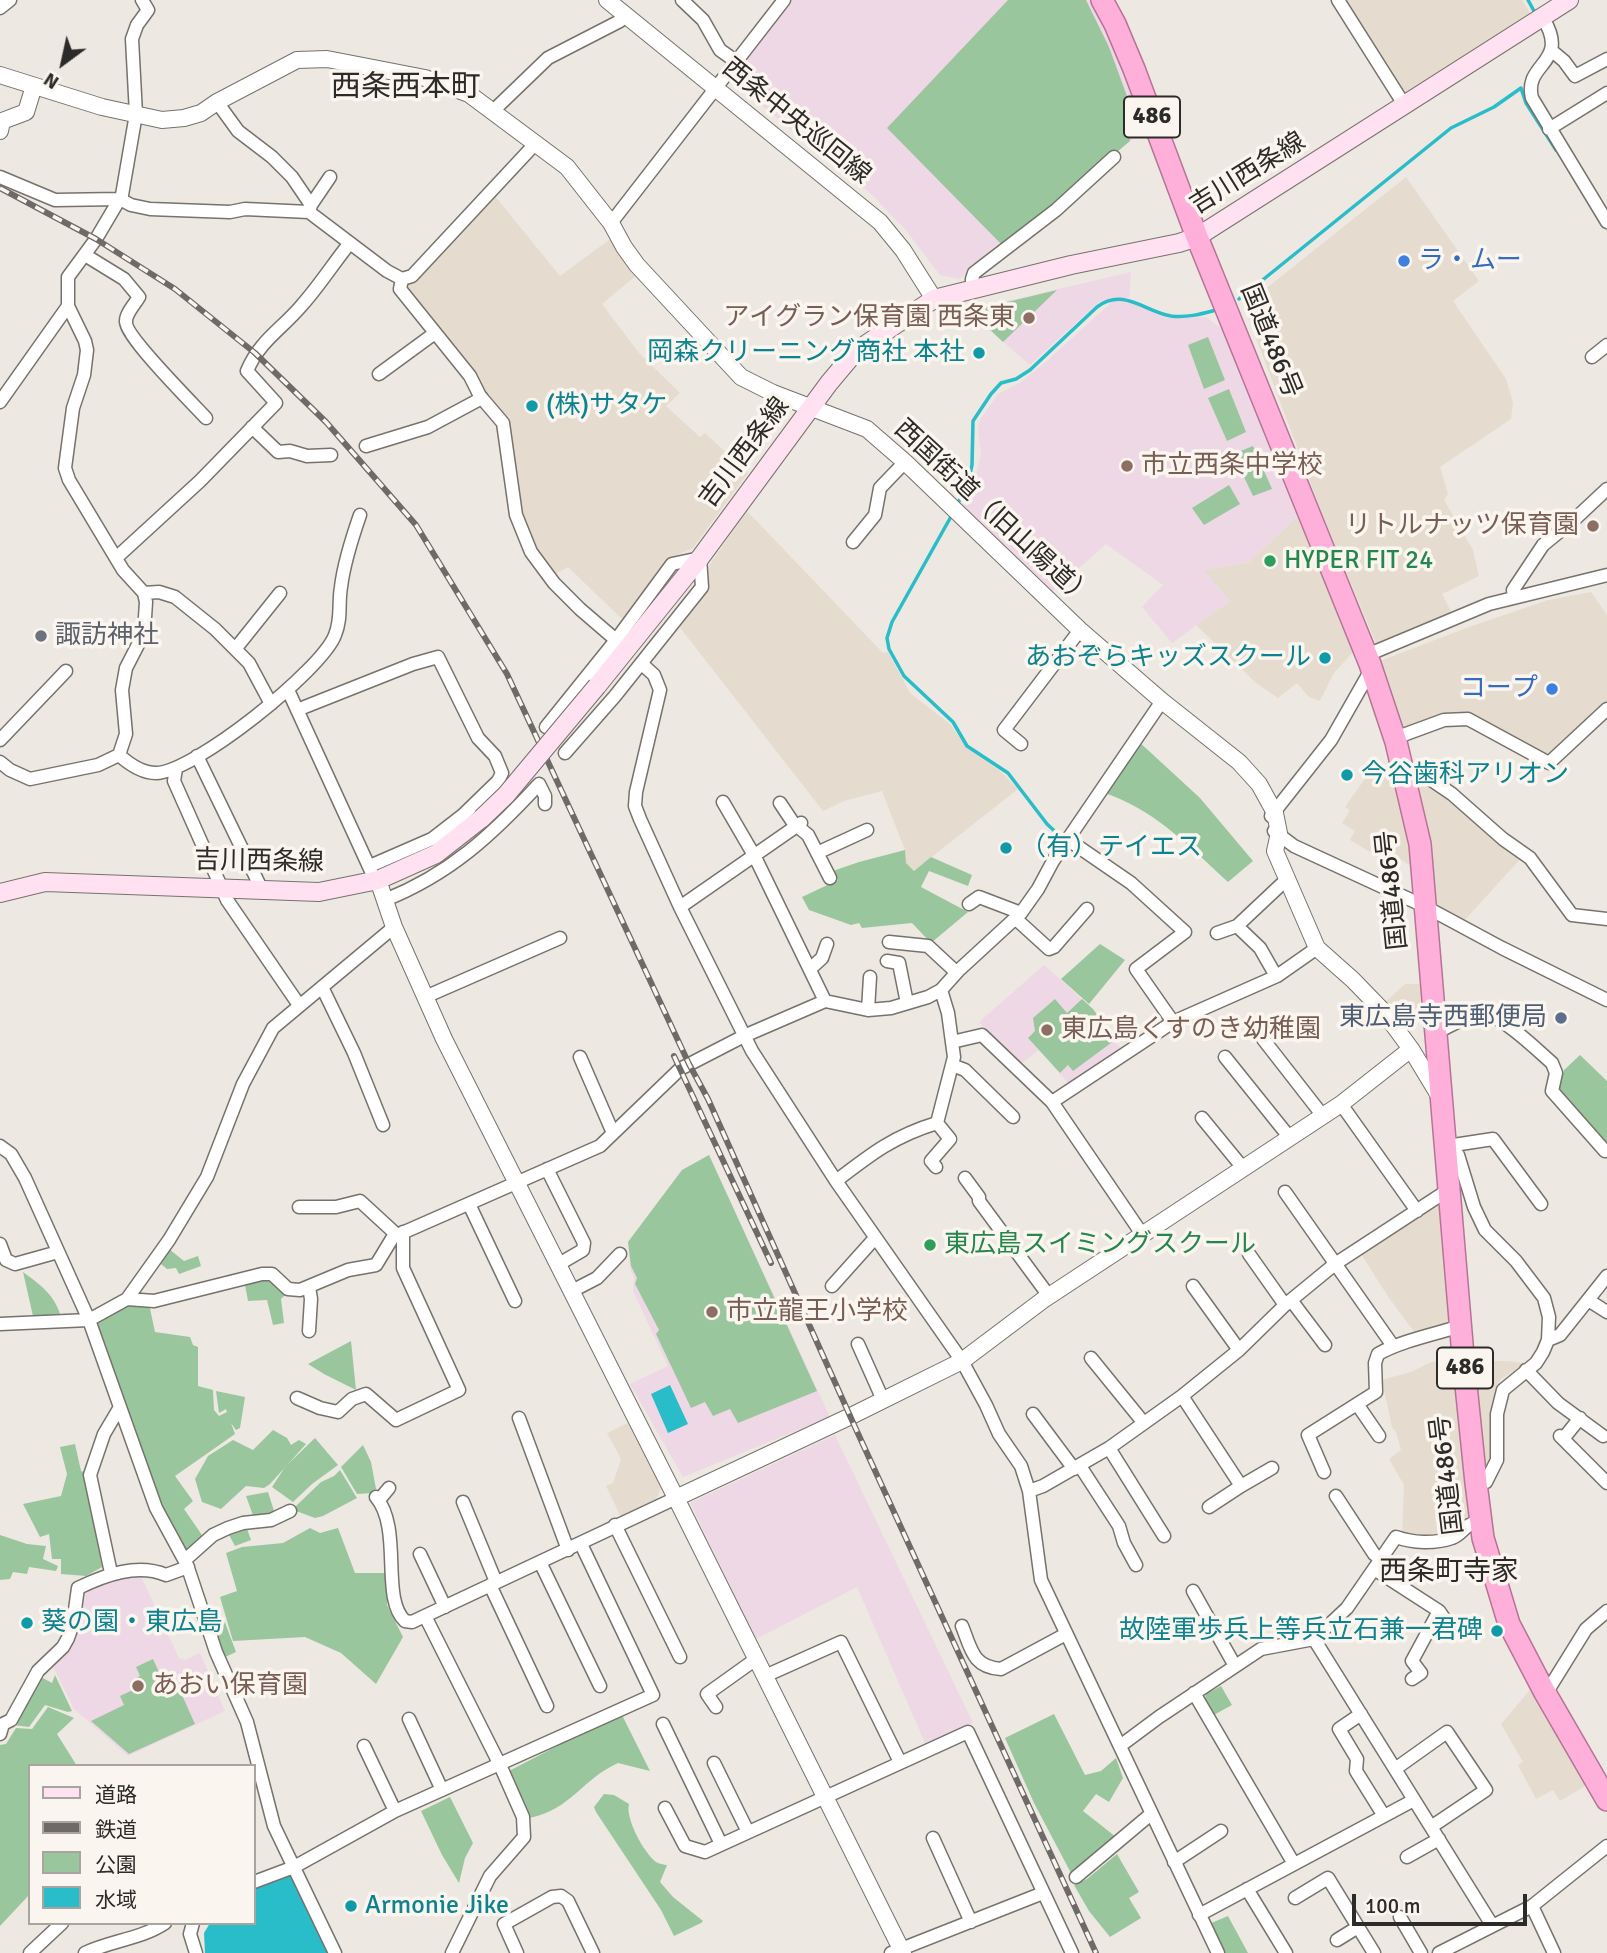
<!DOCTYPE html>
<html>
<head>
<meta charset="utf-8">
<style>
	body { margin:0 }
	#map { position:relative; width:1607px; height:1953px; overflow:hidden; background:#ede8e2; font-family:Signika,"Noto Sans JP",sans-serif }
	canvas { display:block }
	.legend { position:absolute; left:28px; top:1764px; width:228px; height:161px; box-sizing:border-box; background:#faf6ef; border:2px solid #a8a5a0; margin:0; padding:9px 12px; list-style:none; font-size:21px; color:#2d2b29 }
	.legend li { display:flex; align-items:center; gap:14px; height:35px }
	.legend b { width:35px; border:2px solid #a8a5a0 }
	.north { position:absolute; left:28px; top:28px; width:70px; height:70px; -webkit-text-stroke:5px #faf6ef; paint-order:stroke; rotate:213deg; font-size:19px; font-weight:700; line-height:28px; text-align:center; color:#2d2b29 }
	.north::after { content:''; display:block; margin:auto; width:24px; height:32px; background:#2d2b29; clip-path:polygon(50% 0,100% 100%,50% 72%,0 100%) }
	.scale { position:absolute; left:1352px; top:1894px; width:175px; height:32px; box-sizing:border-box; border:4px solid #2d2b29; border-top:0; padding-left:9px; font-size:21px; line-height:24px; white-space:nowrap; color:#2d2b29; -webkit-text-stroke:5px #faf6ef; paint-order:stroke }
</style>
</head>
<body>
<div id="map">
<canvas width="1607" height="1953"></canvas>
<ul class="legend">
<li><b style="height:9px;background:#ffe1f1"></b>道路</li>
<li><b style="height:9px;background:#6d6a67"></b>鉄道</li>
<li><b style="height:19px;background:#9ac69e"></b>公園</li>
<li><b style="height:19px;background:#29bcc9"></b>水域</li>
</ul>
<div class="north">N</div>
<div class="scale">100 m</div>
</div>
<script>
const g = document.querySelector('canvas').getContext('2d');
g.lineJoin = 'round';
function fill(path, color) {
  g.fillStyle = color;
  g.fill(path, 'evenodd');
}
function trace(path, color, width, dash) {
  g.strokeStyle = color;
  g.lineWidth = width;
  g.lineCap = dash ? 'butt' : 'round';
  g.setLineDash(dash || []);
  g.stroke(path);
}
function drawText(font, color, halo, rows, align = 'center') {
  g.font = font + ' Signika,"Noto Sans JP",sans-serif';
  g.lineWidth = 7;
  g.setLineDash([]);
  g.textBaseline = 'middle';
  g.strokeStyle = halo;
  g.fillStyle = color;
  for (const [text, x, y, turn = 0] of rows) {
    g.save();
    g.translate(x, y);
    g.rotate((+turn || 0) * Math.PI / 180);
    g.textAlign = isNaN(turn) ? turn : align;
    if (halo) g.strokeText(text, 0, 0);
    g.fillText(text, 0, 0);
    g.restore();
  }
}
const built = new Path2D(`
	M1344,0H1522L1532,16L1406,97Z
	M1406,177L1479,281L1453,301L1506,379L1513,403L1511,419L1440,467L1448,494L1444,500L1473,550L1479,576L1442,594L1452,613L1377,646L1323,516L1244,306Z
	M494,195L560,276L613,237L638,274L602,304L639,353L680,393L666,406L700,437L705,433L748,473L693,548L670,558L623,620L568,567L555,574L533,545L518,514L508,422L484,394L472,369L405,286Z
	M747,511L883,653L888,652L910,693L950,724L967,748L999,770L1018,789L914,871L906,863L905,850L882,791L844,801L823,811L678,625L705,591L708,567Z
	M1297,517L1354,651L1334,673L1320,701L1309,697L1297,683L1278,698L1256,683L1196,625L1230,601L1203,570L1249,562Z
	M1591,592L1607,615V702L1552,752L1544,754L1470,713L1456,712L1401,728L1377,662L1469,627L1548,600Z
	M1376,763L1394,775L1413,867L1376,844L1370,852L1350,840L1355,831L1342,823L1350,810L1345,807Z
	M1415,776L1425,778L1524,855L1463,922L1433,907Z
	M1405,984H1423L1425,1013L1401,1032L1381,1006Z
	M1442,1200L1452,1320L1418,1337L1389,1298L1361,1254Z
	M1454,1356L1469,1520L1453,1534L1434,1539L1402,1537L1404,1485L1389,1459L1401,1450L1396,1432L1392,1427L1382,1380L1411,1372L1429,1363Z
	M1473,1361H1507L1525,1363L1501,1379L1497,1387L1493,1411L1491,1454L1486,1471H1480Z
	M628,1423L661,1487L657,1499L621,1517L606,1486L613,1483L621,1459L607,1433Z
	M1530,1690L1587,1785L1560,1801L1553,1790L1536,1799L1518,1765L1523,1762L1501,1724Z`);
const education = new Path2D(`
	M790,0H1090L1105,27L1146,128L1000,250L959,279L940,275L905,229L870,193L729,79Z
	M1131,272L1129,298L1100,301L1030,365L976,318L969,310Z
	M1113,301H1125L1141,306L1167,318L1206,317L1222,329L1297,517L1249,562L1204,570L1230,601L1172,643L1142,607L1163,585L1106,544L1051,593L962,507L975,478L981,455L978,428L981,418L998,394L1021,382L1048,360Z
	M1044,965L1093,1009L1122,1051L1071,1086L1039,1050L1019,1065L979,1022Z
	M709,1155L830,1417L683,1477L630,1384L668,1366L633,1291L634,1278L630,1268L628,1242L682,1170Z
	M835,1435L973,1723L925,1743L857,1587L756,1639L690,1503Z
	M140,1574L179,1658L185,1660L200,1653L225,1711L128,1756L74,1709L51,1662L71,1644L82,1613L86,1592L112,1576L132,1577Z`);
const green = new Path2D(`
	M1008,0H1086L1109,47L1135,118L1128,132L1130,141L1004,247L887,128Z
	M1057,290L1003,342L970,311Z
	M1208,337L1225,380L1204,389L1188,345Z
	M1229,389L1246,432L1227,441L1208,398Z
	M1253,446L1272,489L1253,496L1233,454Z
	M1229,485L1240,504L1204,525L1192,508Z
	M1137,740L1200,798L1253,861L1228,882C1190,847 1152,807 1101,792Z
	M905,850L906,863L914,871L931,857L972,875L968,886L929,871L921,887L968,912L931,943L912,923L862,928L859,923L851,925L809,910L802,897L838,880L833,871L859,862Z
	M1100,944L1125,960L1089,1004L1061,979Z
	M1055,999L1067,1013L1082,999L1093,1009L1115,1040L1073,1071L1068,1065L1060,1073L1028,1038L1035,1031L1033,1018Z
	M1580,1055L1607,1081V1147L1558,1090L1564,1070Z
	M709,1155L817,1391L738,1423L730,1409L713,1416L705,1402L691,1408L656,1334L659,1330L635,1284L637,1278L631,1266L628,1242L682,1170Z
	M169,1249L184,1261L198,1256L201,1266L179,1274L176,1268L167,1269L161,1264Z
	M23,1272C39,1284 54,1294 60,1314L33,1316Z
	M273,1276L285,1295L281,1299L284,1323L273,1325L267,1300L248,1301L244,1280Z
	M129,1303L149,1304L155,1332L190,1337L193,1345L198,1347V1386L213,1390L214,1410L219,1416L227,1412L226,1409L219,1413L216,1391L245,1397L240,1428L236,1430L231,1423L235,1434L175,1476L193,1501L184,1509L204,1538L186,1556L158,1508L94,1323Z
	M351,1341L356,1390L324,1374L308,1364Z
	M273,1430L287,1438L291,1445L299,1440L306,1444L270,1484L264,1488L246,1486L221,1509L202,1502L195,1479L208,1456L233,1440L253,1450Z
	M315,1438L338,1465L312,1484L293,1502L272,1487L285,1467Z
	M75,1444L81,1471L84,1472L102,1567L86,1576L61,1574V1559H52L49,1534L40,1537L23,1504L61,1496L67,1474L60,1447Z
	M363,1445L371,1462L376,1489L373,1493L357,1494L341,1467Z
	M340,1470L357,1498L323,1516L315,1518L296,1511V1506L321,1482L334,1476Z
	M268,1492L275,1514L254,1518L246,1496Z
	M246,1526L251,1540L235,1546L228,1533Z
	M310,1528L320,1533L338,1528L355,1573H389L387,1605L403,1637L376,1684L341,1653L305,1637L233,1641L220,1597L237,1591L226,1553L242,1547L283,1543Z
	M0,1535L27,1544L46,1546L43,1559L58,1566L56,1571L29,1567L27,1574L13,1572L10,1579L0,1580Z
	M223,1617L236,1652L223,1658L209,1619Z
	M153,1659L162,1679L173,1675L195,1724L129,1754L91,1721L124,1705L120,1696L135,1689L132,1681L140,1676L136,1667Z
	M55,1675L72,1711L68,1712L45,1705L29,1727L13,1725L41,1677L52,1683Z
	M1221,1686L1232,1705L1212,1716L1204,1704L1206,1694Z
	M48,1707L74,1718L57,1734L77,1766H30V1894L0,1926V1745L6,1744L16,1728L32,1729Z
	M621,1713L650,1771L618,1763C582,1779 571,1810 529,1818L507,1772Z
	M1054,1714L1085,1775L1101,1771L1116,1758L1123,1778L1109,1802L1096,1794L1083,1811L1116,1837L1072,1875L1034,1803L1005,1738Z
	M604,1794L614,1795L629,1804C625,1818 644,1853 656,1862C658,1863 664,1865 667,1865L660,1882L673,1897L703,1921L701,1923L674,1936L661,1910L596,1812L594,1807Z
	M450,1797L473,1843L465,1858L459,1883L442,1855L421,1811Z
	M1117,1854L1139,1892L1129,1898L1141,1918L1110,1937L1089,1911L1074,1885L1087,1879Z
	M1228,1916L1248,1953H1223L1209,1924Z`);
const water = new Path2D(`
	M670,1385L688,1424L668,1433L651,1394Z
	M294,1875L328,1953H205L204,1933L210,1923H254V1888L277,1878Z`);
const stream = new Path2D(`
	M1528,0L1534,11
	M1239,299L1451,128L1494,107L1521,88L1526,103L1556,150
	M956,506L967,488L972,465L973,421L991,394L1001,383L1016,379L1030,370L1097,307C1124,287 1145,312 1171,316C1187,318 1201,314 1216,310
	M953,513L892,622L887,638L889,649L904,676L953,722L967,746L1008,773L1047,824L1064,840`);
const minor = new Path2D(`
	M142,0L148,10L137,25L132,39L136,114L122,195L96,239L68,277V306L85,341L87,350L84,375L73,408L65,468L69,480L123,570L144,593L146,602L144,633L126,668L122,690L126,734L119,755C129,764 142,773 156,773C193,773 322,670 335,635C342,618 338,604 341,587C344,562 352,538 360,515
	M682,0L703,20L720,50L737,62
	M1338,0L1405,106
	M0,8L10,0
	M1543,18C1571,64 1523,62 1532,98L1607,222
	M1552,51L1564,61L1575,76L1607,59
	M217,102L238,131L272,157L292,177L311,205L309,212
	M494,110L548,58L620,21L625,15
	M1549,129L1607,93
	M0,177L55,200L120,199L131,205L150,209L230,212L245,209L309,212L387,271L402,279L412,276L535,144
	M311,205L330,177
	M611,223L784,0
	M85,255L124,279L139,297C135,304 126,313 126,321C124,335 193,404 206,418
	M402,279L400,289L470,376L480,396L503,423L516,515L531,552L554,583L580,609L616,640L672,564L700,558L702,587L615,696L565,753
	M972,288V279L974,273L1056,210L1114,157
	M1592,357L1607,345
	M379,374L435,333
	M0,402L68,306
	M252,427L278,452L290,451L307,456L331,455
	M366,446L428,427L482,398
	M853,542L875,515L880,488L905,462
	M116,558L200,481L276,403L247,371C260,340 282,329 302,305C319,286 333,264 349,244
	M144,593L159,592L175,597L215,629L249,663L271,704
	M1514,597L1513,590L1543,545L1576,518L1607,489
	M236,648L280,593
	M1367,655L1489,604L1607,575
	M642,664L654,675L660,690L636,792L635,806L640,819L680,907L752,1051L836,1181L962,1361L986,1405L999,1434L1021,1466L1029,1491L1041,1580L1218,1953
	M288,690L371,871
	M297,710L413,664L438,657L478,738L495,756L502,773L498,781L463,815L432,839L370,866
	M546,727L616,640
	M1395,738L1444,720L1468,719L1549,763L1607,709
	M0,740L66,671
	M1021,744L1004,730L1080,630
	M197,756L262,890
	M0,762L10,770L30,779L98,765L119,755
	M176,769L174,781L227,900L299,1005
	M1402,769L1427,777L1452,794L1503,839L1530,858L1572,915L1607,919
	M723,802L755,857L825,1001
	M780,803L796,827
	M1271,816L1331,740L1372,668
	M797,826L808,835L830,878
	M1274,831L1294,846L1424,906L1502,948L1607,1000
	M1067,839L1131,883L1185,932L1136,969L1173,1022
	M817,853L867,830
	M385,900C450,874 492,835 539,784L545,796V804
	M969,904L979,897L1021,913
	M680,907L801,823
	M1016,919L1049,949L1054,947L1087,909
	M1237,926L1260,948L1276,976
	M1217,933L1237,926L1287,879
	M889,942L928,946L956,972
	M887,961L899,963L907,1003
	M810,969L822,958L827,944
	M322,987L354,1053L383,1125
	M425,997L560,938
	M868,1010L870,977
	M1435,1033C1449,1027 1465,1016 1481,1014C1500,1013 1537,1050 1552,1063L1556,1073L1552,1091L1605,1151
	M1263,1039L1323,1116
	M952,1042L982,1035L1052,1102L1142,1234
	M580,1057L613,1133
	M1225,1057L1290,1138
	M952,1065L965,1070L1013,1117
	M1052,1102L1173,1022L1277,976L1317,948
	M1341,1104L1417,1211
	M1202,1118L1243,1168
	M0,1146L11,1154L25,1178L89,1320L156,1508L187,1565L216,1652L247,1722L274,1826L335,1953
	M1447,1146L1458,1155L1474,1207L1485,1230L1516,1261L1544,1298L1549,1317L1548,1340L1543,1352L1536,1363L1503,1390L1497,1414V1460L1486,1482L1476,1483
	M1447,1146L1493,1139L1541,1204
	M936,1167L931,1161L950,1139L937,1123
	M547,1169L584,1243L583,1250L559,1264
	M965,1178L979,1197V1201L1049,1296
	M836,1181C871,1154 894,1136 937,1123L954,1057L948,1013L941,990
	M1285,1192L1393,1346
	M469,1204L515,1301
	M299,1207H336L360,1201L397,1235
	M0,1244L6,1260L15,1264L58,1252
	M1249,1254L1285,1305
	M832,1286L875,1238
	M1193,1286L1239,1350
	M309,1287L311,1299L309,1331
	M572,1291L597,1278L620,1254
	M127,1299L154,1301L262,1274H272L288,1289L300,1290L348,1270L376,1265L393,1237L600,1146L680,1069L744,1036L825,1001L868,1010L891,1008L928,997L941,990L959,970L1021,913L1038,889L1053,861L1162,701
	M1291,1300L1325,1345
	M1588,1300L1607,1312
	M0,1324L89,1320L127,1299L169,1240L207,1177L243,1084L273,1028L394,927
	M1548,1340L1560,1335L1607,1276
	M858,1344L883,1400
	M1091,1358L1143,1422
	M1526,1370L1558,1403L1603,1436
	M1182,1396L1241,1486L1272,1468
	M297,1398L320,1408L338,1412L352,1399L366,1394L396,1420L459,1390L403,1268V1232
	M1357,1404L1379,1436
	M1033,1414L1074,1469
	M519,1418L568,1550
	M1560,1436L1607,1483
	M1563,1439L1580,1418
	M1109,1448L1164,1536
	M1080,1466L1119,1526L1124,1543L1136,1565
	M1324,1472L1308,1435L1376,1392L1375,1363L1378,1354C1401,1341 1435,1334 1461,1326
	M1029,1491L1043,1486L1109,1448L1182,1396L1239,1350L1285,1305L1335,1264L1442,1194H1449
	M1336,1496L1374,1554L1380,1559
	M376,1497C403,1529 380,1598 405,1621L412,1622L676,1498
	M379,1500L389,1488
	M463,1502L496,1582
	M1209,1507L1241,1486
	M615,1525L680,1657
	M420,1554L445,1607
	M185,1560L213,1535L228,1528L243,1523L271,1520L290,1511
	M540,1562L600,1686
	M1374,1569L1439,1611L1455,1634
	M111,1573L90,1475L104,1434L120,1407
	M490,1585L547,1706
	M1193,1591L1235,1666
	M425,1616L500,1765L523,1817L524,1837L490,1876L452,1953
	M962,1626C971,1648 972,1667 1001,1669L1066,1634
	M1314,1639L1492,1925
	M765,1676L841,1642L900,1762
	M1412,1679L1421,1673L1412,1661L1439,1611
	M1544,1691L1550,1687L1586,1629L1607,1611
	M1194,1693L1294,1864
	M716,1707L707,1694L756,1659
	M1361,1714L1339,1729L1357,1759L1356,1771L1384,1816
	M409,1719L442,1790
	M663,1724L721,1844
	M0,1734L3,1724L11,1720L38,1671L63,1647L68,1638L73,1624L78,1588C105,1575 137,1563 166,1575L188,1567
	M364,1746L395,1811
	M1120,1746L1159,1717L1261,1649L1314,1639L1347,1608L1396,1537C1413,1543 1434,1544 1452,1538C1464,1533 1464,1524 1480,1521
	M714,1763L748,1832
	M1395,1769L1447,1732L1486,1790L1431,1827
	M665,1808L685,1846L705,1852L968,1732L1072,1953
	M933,1838L971,1922
	M1407,1857L1439,1839
	M1174,1862L1221,1831
	M1076,1877L1151,1814
	M254,1882L294,1867L395,1811L653,1695L581,1544
	M1247,1889L1286,1953
	M1295,1898L1328,1878L1374,1953
	M1532,1906L1554,1953
	M1199,1915L1414,1800
	M1400,1917L1421,1953
	M193,1923L190,1934L196,1953
	M1337,1940L1358,1927
	M30,1953L62,1923
	M85,1953C110,1941 141,1939 165,1923
	M517,1953L504,1924L552,1897L561,1896L568,1901L593,1953
	M891,1953L1043,1893
	M1439,1953L1532,1906L1607,1846`);
const tertiary = new Path2D(`
	M607,0L880,222L903,250L934,299
	M0,75L102,107L162,120L184,118L201,113L217,102L297,60L327,59L425,78L469,94L567,167L611,223L624,247L637,265L741,377L773,393L867,429L905,462L1080,630L1162,701L1239,762L1259,784L1275,813L1279,833L1275,851L1317,948L1353,980L1383,1011L1411,1049L1440,1097
	M0,131L2,121L26,112L34,86
	M378,880L394,927L444,1039L676,1498L851,1416L962,1361L1043,1300L1341,1104L1411,1049
	M676,1498L903,1953`);
const secondary = new Path2D(`
	M597,686L700,558L829,383L850,358L868,343L934,299L1071,265L1179,243L1197,237L1569,0
	M0,893L45,882L319,892L378,880L436,854L482,818`);
const trunk = new Path2D(`
	M1102,0L1115,24L1134,69L1197,237L1370,664L1396,742L1420,844L1463,1356L1476,1483L1483,1538L1509,1624L1544,1691L1607,1800`);
const rail = new Path2D(`
	M0,188L96,239L175,289L255,353L326,422L416,525L507,674L689,1064L708,1099L855,1427L1096,1953
	M674,1056L771,1263`);
const secondaryBridge = new Path2D(`
	M482,818L506,795L597,686`);
const markers = [
	[1404,261,7,"#3f7fe0"],
	[1029,318,7,"#8d6e63"],
	[979,353,7,"#0f9aa8"],
	[532,406,7,"#0f9aa8"],
	[1127,466,7,"#8d6e63"],
	[1593,526,7,"#8d6e63"],
	[1270,561,7,"#2e9e5b"],
	[41,636,7,"#6b7280"],
	[1325,658,7,"#0f9aa8"],
	[1552,689,7,"#3f7fe0"],
	[1347,775,7,"#0f9aa8"],
	[1006,848,7,"#0f9aa8"],
	[1561,1018,7,"#5c6f8a"],
	[1047,1030,7,"#8d6e63"],
	[930,1245,7,"#2e9e5b"],
	[712,1312,7,"#8d6e63"],
	[27,1623,7,"#0f9aa8"],
	[1497,1631,7,"#0f9aa8"],
	[138,1686,7,"#8d6e63"],
	[351,1906,7,"#0f9aa8"]
];
const shields = [
	[1152,117,56],
	[1465,1368,56]
];
const shieldNames = [
	["486",1152,117],
	["486",1465,1368]
];
const streetNames = [
	["西条中央巡回線",796,122,39],
	["吉川西条線",1248,174,-32],
	["国道486号",1270,341,68],
	["吉川西条線",745,453,-53],
	["西国街道（旧山陽道）",993,514,43],
	["吉川西条線",259,862,1],
	["国道486号",1393,890,-96],
	["国道486号",1448,1475,-97]
];
const shopNames = [
	["ラ・ムー",1418,261],
	["コープ",1538,689,"right"]
];
const educationNames = [
	["アイグラン保育園 西条東",1015,318,"right"],
	["市立西条中学校",1141,466],
	["リトルナッツ保育園",1579,526,"right"],
	["東広島くすのき幼稚園",1061,1030],
	["市立龍王小学校",726,1312],
	["あおい保育園",152,1686]
];
const cultureNames = [
	["岡森クリーニング商社 本社",965,353,"right"],
	["(株)サタケ",546,406],
	["あおぞらキッズスクール",1311,658,"right"],
	["今谷歯科アリオン",1361,775],
	["（有）テイエス",1020,848],
	["葵の園・東広島",41,1623],
	["故陸軍歩兵上等兵立石兼一君碑",1483,1631,"right"],
	["Armonie Jike",365,1906]
];
const leisureNames = [
	["HYPER FIT 24",1284,561],
	["東広島スイミングスクール",944,1245]
];
const worshipNames = [
	["諏訪神社",55,636]
];
const serviceNames = [
	["東広島寺西郵便局",1547,1018]
];
const neighbourhoodNames = [
	["西条町寺家",1449,1573]
];
const quarterNames = [
	["西条西本町",406,88]
];
fill(built, '#e5dccf');
fill(education, '#eed8e5');
fill(green, '#9ac69e');
fill(water, '#29bcc9');
trace(stream, '#29bcc9', 3.5);
trace(minor, '#76726c', 15);
trace(tertiary, '#76726c', 18);
trace(secondary, '#76726c', 20);
trace(trunk, '#b57496', 24);
trace(minor, '#fff', 12);
trace(tertiary, '#fff', 16);
trace(secondary, '#ffe1f1', 18);
trace(trunk, '#feafda', 21);
trace(rail, '#6d6a67', 6);
trace(rail, '#faf6ef', 3.5, [10]);
trace(secondaryBridge, '#76726c', 20, []);
trace(secondaryBridge, '#ffe1f1', 18);
for (const [x, y, r, color] of markers) {
  const dot = new Path2D();
  dot.arc(x, y, r, 0, 2 * Math.PI);
  g.fillStyle = color;
  g.fill(dot);
  trace(dot, '#faf6ef', 2.5);
}
for (const [x, y, w] of shields) {
  const box = new Path2D();
  box.roundRect(x - w / 2, y - 20.5, w, 41, 5);
  g.fillStyle = '#faf6ef';
  g.fill(box);
  trace(box, '#2d2b29', 2);
}
drawText('bold 24px', '#2d2b29', null, shieldNames);
drawText('26px', '#2d2b29', '#faf6ef', streetNames);
drawText('26px', '#366cbe', '#faf6ef', shopNames, 'left');
drawText('26px', '#785e54', '#faf6ef', educationNames, 'left');
drawText('26px', '#0d838f', '#faf6ef', cultureNames, 'left');
drawText('26px', '#27864d', '#faf6ef', leisureNames, 'left');
drawText('26px', '#5b616d', '#faf6ef', worshipNames, 'left');
drawText('26px', '#4e5e75', '#faf6ef', serviceNames, 'right');
drawText('28px', '#2d2b29', '#faf6ef', neighbourhoodNames);
drawText('30px', '#2d2b29', '#faf6ef', quarterNames);
</script>
</body>
</html>
